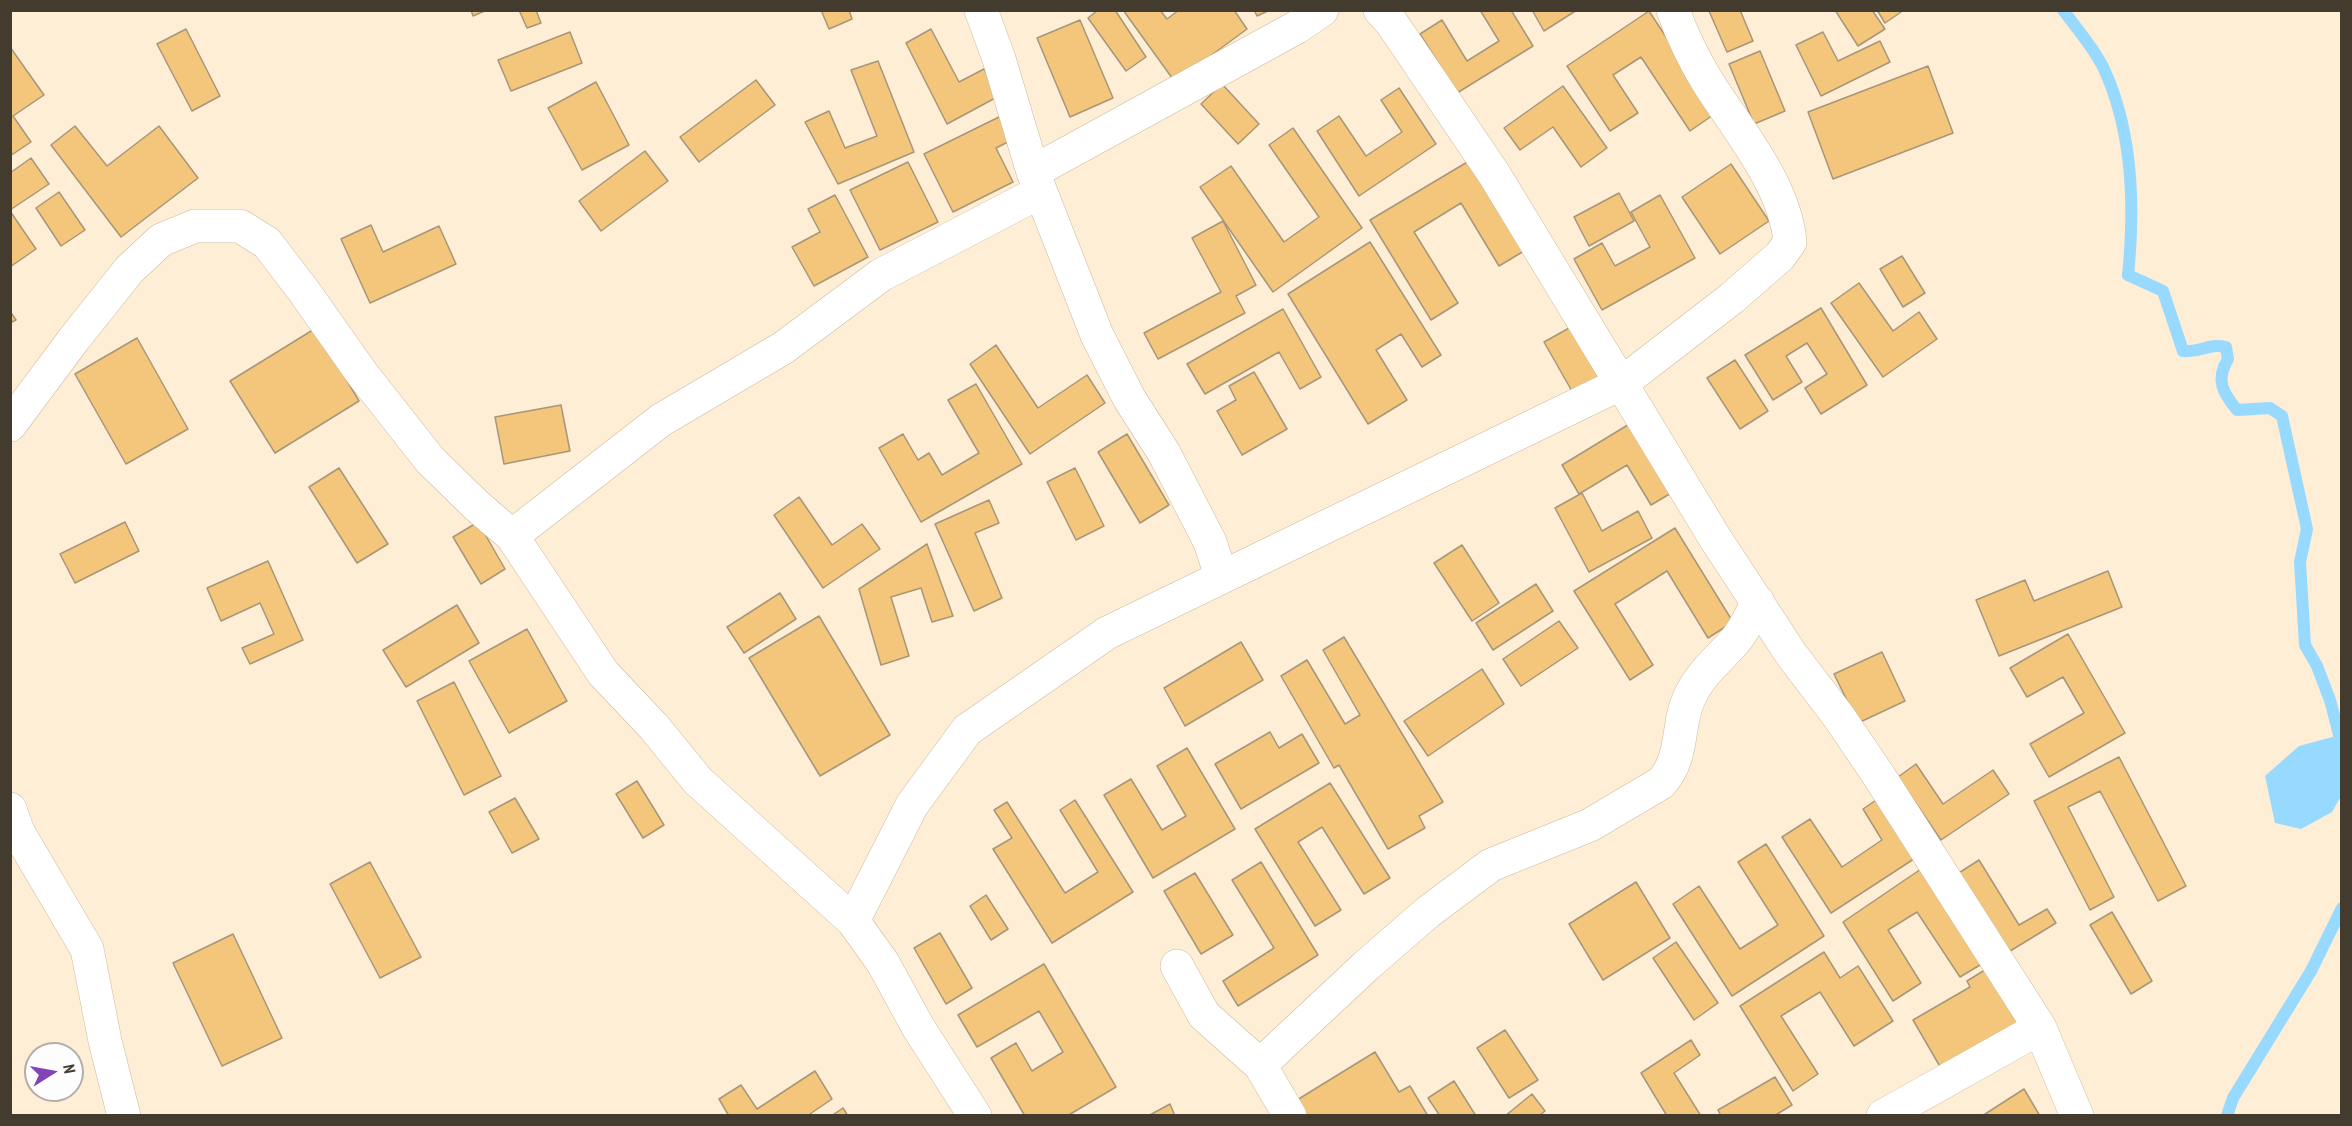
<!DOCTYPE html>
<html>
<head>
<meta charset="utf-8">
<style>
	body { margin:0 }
	#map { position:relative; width:2352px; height:1126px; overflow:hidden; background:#feeed6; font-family:"PT Sans Narrow",sans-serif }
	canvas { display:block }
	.frame { position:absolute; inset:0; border:12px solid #423b2e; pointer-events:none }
	.north { position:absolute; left:24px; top:1042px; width:60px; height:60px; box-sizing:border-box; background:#fdfdfd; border:2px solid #b2afaa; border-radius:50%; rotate:79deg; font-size:16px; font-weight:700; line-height:24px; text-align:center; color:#423b2e }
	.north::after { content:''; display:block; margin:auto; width:21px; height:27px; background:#8344ba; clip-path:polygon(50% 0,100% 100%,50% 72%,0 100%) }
</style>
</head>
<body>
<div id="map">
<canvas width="2352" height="1126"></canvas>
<div class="frame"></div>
<div class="north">N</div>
</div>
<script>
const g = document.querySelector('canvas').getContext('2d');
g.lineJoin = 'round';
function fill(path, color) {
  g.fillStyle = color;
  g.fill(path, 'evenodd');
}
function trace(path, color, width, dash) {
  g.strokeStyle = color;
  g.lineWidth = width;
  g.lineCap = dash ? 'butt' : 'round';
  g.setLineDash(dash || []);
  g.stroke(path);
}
const water = new Path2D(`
	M2340,735L2341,796L2332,812L2301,829L2275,823L2265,776L2299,746Z`);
const stream = new Path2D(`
	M2063,10C2077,29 2093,47 2103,67C2133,130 2135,206 2128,275L2163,291L2183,351C2202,353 2207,343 2226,347L2228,359C2215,380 2223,393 2237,410L2270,408L2282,416L2307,529L2300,562L2305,645L2317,666L2330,700L2342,746
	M2227,1116L2233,1098L2311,971L2342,908`);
const building = new Path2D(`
	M471,10H487L473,16Z
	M519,10H536L541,23L527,28Z
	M821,10H849L852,19L829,29Z
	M1098,10H1115L1146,57L1126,71L1088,18Z
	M1123,10H1160L1167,19L1179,10H1234L1247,29L1175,82Z
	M1254,10H1270L1257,16Z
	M1480,10H1511L1533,46L1457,93L1420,34L1442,20L1467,61L1499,41Z
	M1532,10H1577L1544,31Z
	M1740,10L1753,41L1727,52L1709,11Z
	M1835,10H1872L1885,29L1858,46Z
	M1877,10H1904L1885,23Z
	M1649,11L1716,113L1690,131L1641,57L1613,75L1638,113L1610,131L1567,66Z
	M1080,20L1113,98L1070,117L1037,38Z
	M186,29L220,96L192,111L157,44Z
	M931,29L959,82L984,69L999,96L947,124L906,43Z
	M570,32L582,63L511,91L498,60Z
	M1823,32L1838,61L1880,41L1890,62L1821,96L1796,45Z
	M10,47L44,95L13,116L31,142L10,156Z
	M1760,51L1785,111L1754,124L1729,64Z
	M878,61L914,152L838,184L805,122L829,111L845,148L877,136L851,70Z
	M1928,66L1953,133L1833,179L1808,112Z
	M756,80L775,105L699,162L680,137Z
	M596,82L629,145L582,170L548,108Z
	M1222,84L1259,124L1238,144L1201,104Z
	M1563,86L1607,148L1581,167L1553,127L1520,150L1504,128Z
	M1399,88L1436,144L1359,196L1317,131L1339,116L1366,156L1402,132L1381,100Z
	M1007,113L1018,137L996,148L1013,182L953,212L924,154Z
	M75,126L107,166L159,126L198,178L121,237L51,145Z
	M1293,128L1362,228L1273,292L1200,187L1231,166L1284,242L1319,217L1269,145Z
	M645,151L668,181L601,231L579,201Z
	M31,158L49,184L10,210V173Z
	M1469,161L1524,251L1499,266L1461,203L1414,232L1458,303L1431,320L1370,220Z
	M908,162L938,222L880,250L850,190Z
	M1731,164L1769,221L1720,254L1682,197Z
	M59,192L85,230L61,246L36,208Z
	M1619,193L1634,221L1589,246L1574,217Z
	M835,195L868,257L814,286L792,247L820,232L808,209Z
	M1660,195L1695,258L1602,310L1574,259L1602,243L1615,266L1650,247L1631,212Z
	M10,211L36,249L10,267Z
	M1223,221L1256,285L1236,296L1245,313L1158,359L1144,333L1221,292L1192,238Z
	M371,225L383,252L439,226L456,264L370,303L341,239Z
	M1370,242L1441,355L1422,367L1401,334L1376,350L1407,400L1368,424L1288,294Z
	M1902,256L1925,293L1903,307L1880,269Z
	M1859,283L1893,331L1919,312L1937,339L1883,377L1831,303Z
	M1821,308L1867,385L1821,414L1805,388L1827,374L1807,343L1786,356L1802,382L1773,400L1745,355Z
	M1283,309L1321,377L1300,389L1279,352L1205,394L1187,364Z
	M10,311L16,320L10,323Z
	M1571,327L1599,378L1573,393L1544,342Z
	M316,328L359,401L275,453L230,381Z
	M137,338L188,429L126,464L75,374Z
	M996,345L1038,408L1087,375L1105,403L1030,454L970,364Z
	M1735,360L1768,411L1740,429L1707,378Z
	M1254,372L1287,429L1242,455L1217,411L1236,400L1229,386Z
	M976,384L1022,464L921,522L879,448L903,434L918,460L929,453L942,475L979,453L948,400Z
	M561,405L570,451L504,464L495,417Z
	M1631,423L1673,492L1651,505L1627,465L1579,494L1562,465Z
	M1127,434L1169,505L1140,523L1098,452Z
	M339,468L388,544L357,563L309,487Z
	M1075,468L1104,526L1076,540L1047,482Z
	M1582,493L1602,531L1638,511L1652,538L1589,572L1555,508Z
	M799,497L832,545L862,524L880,549L823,588L774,515Z
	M989,500L999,523L975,533L1002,598L974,611L935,524Z
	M125,522L139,551L75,583L60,554Z
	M478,522L505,569L481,584L453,537Z
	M1675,528L1733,622L1708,638L1667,571L1615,604L1653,665L1630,680L1574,591Z
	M927,544L953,616L932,622L921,588L891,597L909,656L881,665L859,589Z
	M1462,545L1499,603L1472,621L1434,563Z
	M268,561L303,640L250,664L242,648L274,634L260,603L221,621L207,588Z
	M2108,571L2122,607L1999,656L1976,600L2025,580L2034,601Z
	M1536,584L1553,611L1493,650L1476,623Z
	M780,593L796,619L744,653L727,627Z
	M457,605L479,643L406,687L383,650Z
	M819,616L890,735L820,776L749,658Z
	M1559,621L1578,648L1521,686L1503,659Z
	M527,629L567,701L509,733L469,661Z
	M2068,634L2125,733L2049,777L2030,744L2084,713L2063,677L2027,697L2010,668Z
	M1344,637L1443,802L1419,816L1425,828L1388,849L1339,765L1334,768L1281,676L1307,660L1345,724L1360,715L1323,650Z
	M1241,642L1263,680L1185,726L1164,688Z
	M1882,652L1905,701L1858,723L1834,674Z
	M1482,669L1504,704L1428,756L1404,721Z
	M454,682L501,776L464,795L417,701Z
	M1270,732L1279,748L1302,734L1319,763L1241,809L1215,764Z
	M1187,748L1235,829L1153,878L1104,795L1131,779L1162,830L1186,816L1157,766Z
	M2119,757L2186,886L2158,901L2100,791L2068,807L2114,897L2090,910L2034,801Z
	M1916,764L1943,804L1993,770L2009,794L1941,840L1898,777Z
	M637,781L664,825L643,838L616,794Z
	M1330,783L1390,878L1364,894L1322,827L1298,842L1341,910L1315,926L1255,829Z
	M1882,796L1920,855L1831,913L1782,837L1810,819L1842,867L1882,840L1863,809Z
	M515,798L539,839L512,853L489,812Z
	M1075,800L1133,892L1052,943L993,849L1012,838L994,810L1007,802L1065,893L1098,872L1060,810Z
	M1766,844L1824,936L1732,996L1673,904L1699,886L1740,949L1778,925L1738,862Z
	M1979,860L2019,925L2047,909L2056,923L2002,956L1954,876Z
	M370,862L421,957L380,978L330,884Z
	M1261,862L1318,955L1238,1006L1223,981L1274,948L1232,880Z
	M1921,869L1985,962L1960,977L1917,912L1888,930L1921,983L1893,1001L1843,922Z
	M1195,873L1233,935L1201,954L1164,891Z
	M1636,882L1670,938L1603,980L1569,924Z
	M986,895L1008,929L991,940L970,906Z
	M2112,912L2152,981L2131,994L2090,925Z
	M940,933L972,988L946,1004L914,948Z
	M233,934L282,1038L222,1066L173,963Z
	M1676,942L1718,1003L1694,1020L1653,958Z
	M1824,952L1840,978L1858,966L1893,1021L1854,1046L1820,992L1781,1016L1818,1074L1793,1091L1740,1006Z
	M1044,964L1116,1087L1067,1116H1025L991,1058L1016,1043L1032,1071L1063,1052L1039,1011L977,1047L958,1015Z
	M1988,968L2020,1025L1942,1070L1913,1020L1970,987L1967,981Z
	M1505,1030L1538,1080L1509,1098L1477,1048Z
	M1691,1040L1700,1055L1674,1073L1701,1116H1667L1641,1073Z
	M1375,1052L1399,1092L1410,1086L1428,1116H1306L1297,1100Z
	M815,1071L832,1099L807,1116H729L719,1099L741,1085L757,1109Z
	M1775,1077L1792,1105L1774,1116H1721L1718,1110Z
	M1454,1081L1476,1116H1440L1428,1098Z
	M2024,1089L2040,1116H1982Z
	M1532,1094L1545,1111L1539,1116H1505Z
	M1170,1104L1175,1116H1148Z
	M843,1108L848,1116H831Z`);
const minor = new Path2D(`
	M981,10L999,59L1033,172L1097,335L1129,398L1164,453L1210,542L1221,576
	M1380,10L1391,22L1494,174L1715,538L1791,654L1839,717L1879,776L2040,1028L2077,1116
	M1033,172L1297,27L1322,10
	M10,425L74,339L129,270L161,240L195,226H240L267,243L303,290L363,375L430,460L476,505L512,536L603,673L654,727L698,781L853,921
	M512,536L661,420L783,348L881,275L1040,192
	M10,809L18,832L87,949L105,1041L124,1116
	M1177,966L1204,1015L1260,1065L1290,1116
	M1260,1065L1367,965L1428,912L1491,865L1590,825L1661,783C1685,757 1676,724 1690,696C1701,673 1718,660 1734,642C1744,631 1751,615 1758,602
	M975,1116L918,1027L883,963L853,921L912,805L967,730L1107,633L1622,383L1732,298L1780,256L1790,242C1785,184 1737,129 1707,81C1693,58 1682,35 1673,10
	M1883,1116L2040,1028`);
fill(water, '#97d9ff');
trace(stream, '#97d9ff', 12);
fill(building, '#f3c67b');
trace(building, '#a89679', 1.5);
trace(minor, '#ccba9c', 34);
trace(minor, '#fff', 33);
</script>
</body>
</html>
